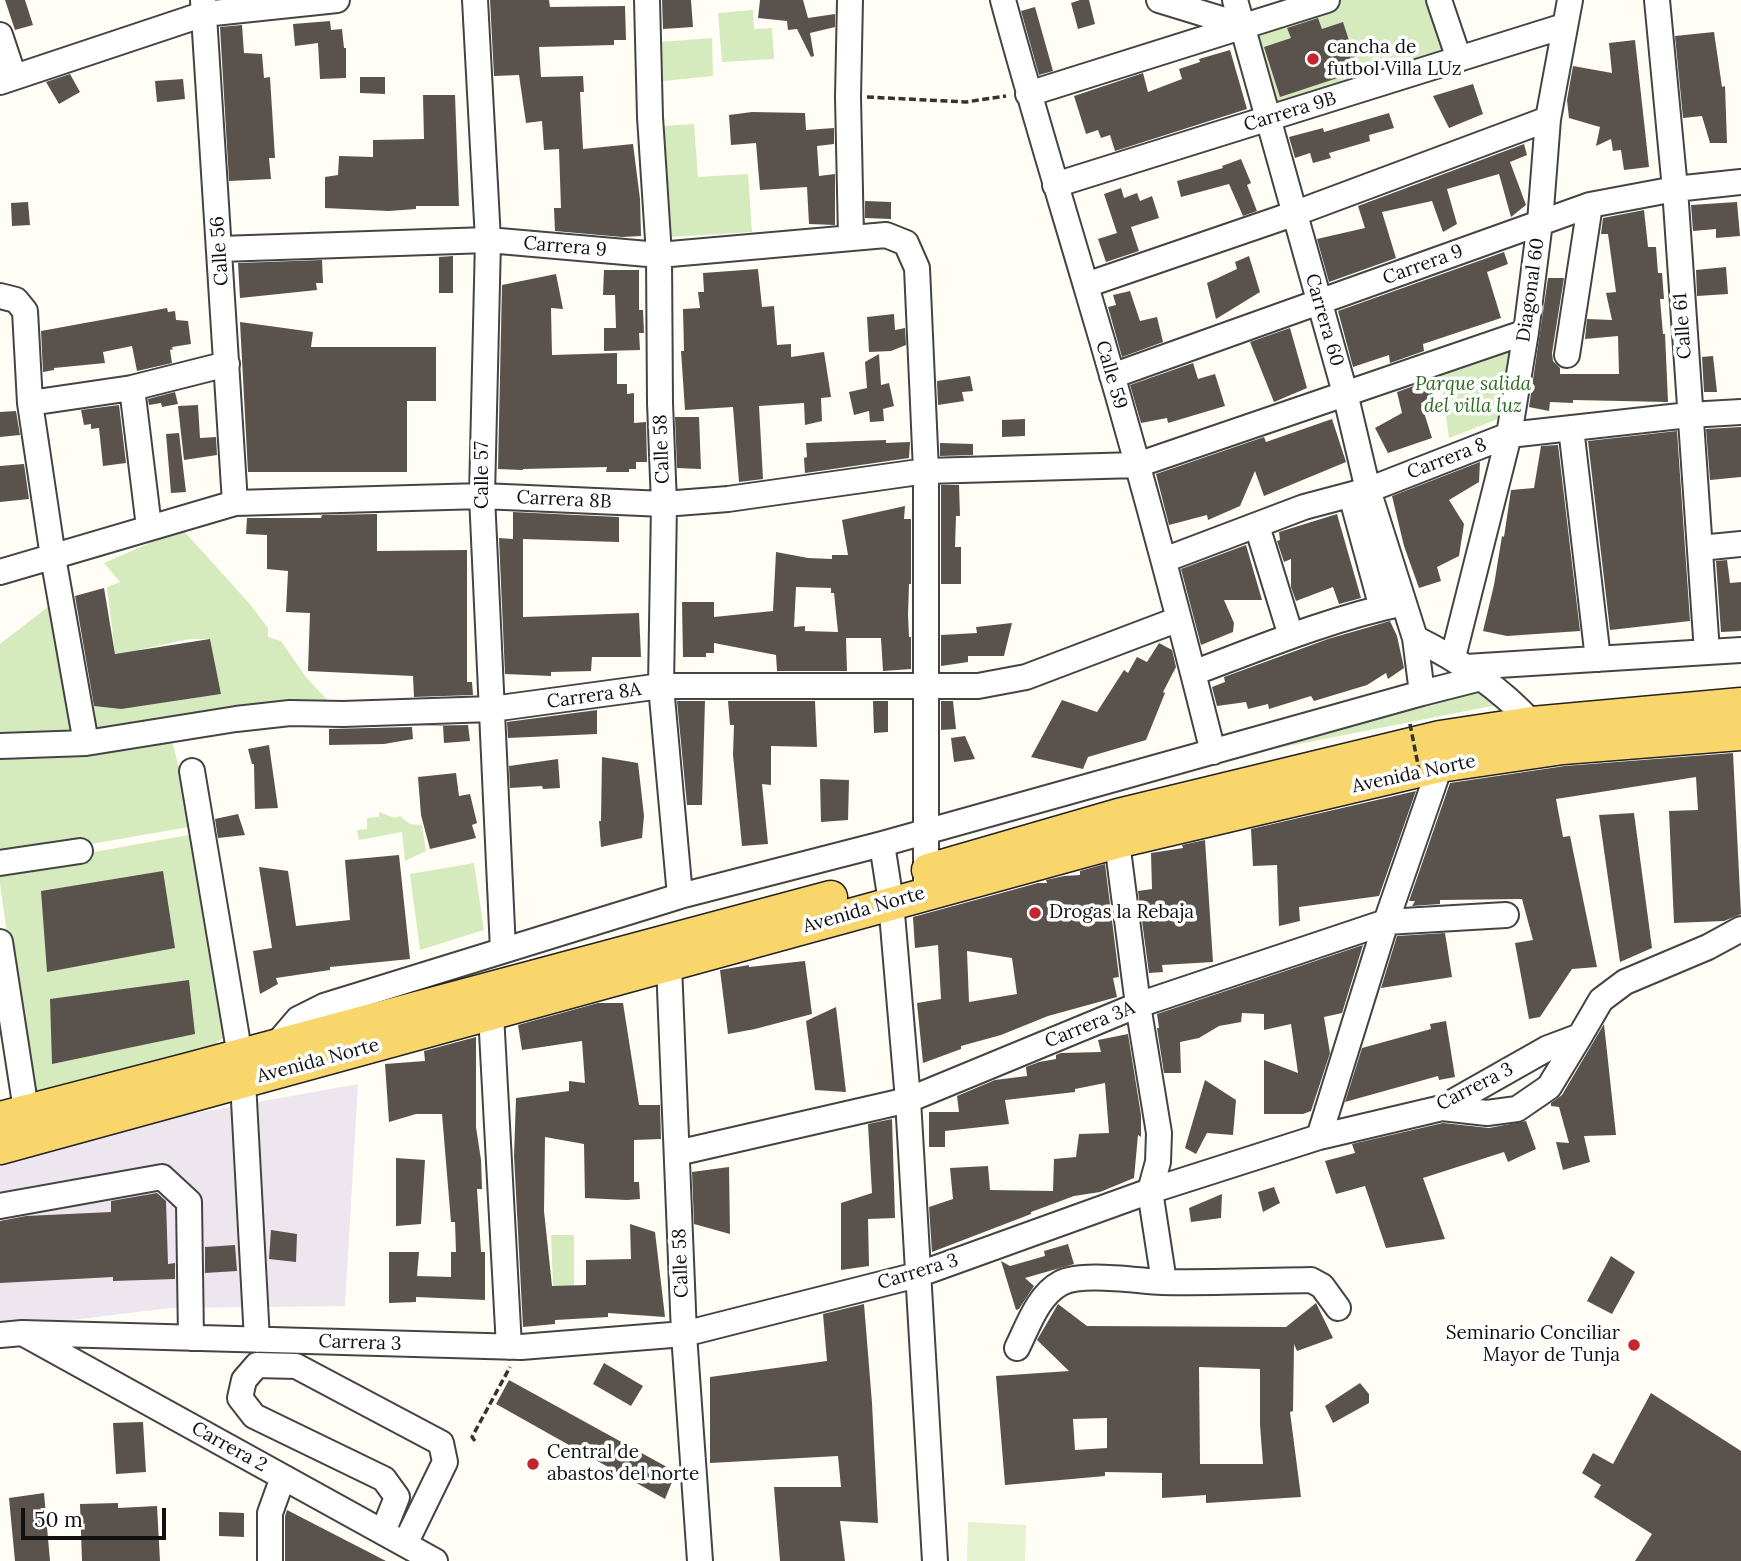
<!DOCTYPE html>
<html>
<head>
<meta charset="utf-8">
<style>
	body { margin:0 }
	#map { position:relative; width:1741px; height:1561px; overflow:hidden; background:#fffdf5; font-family:Lora,serif }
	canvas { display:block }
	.scale { position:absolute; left:21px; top:1508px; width:145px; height:32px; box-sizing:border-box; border:4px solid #111; border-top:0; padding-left:9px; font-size:21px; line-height:24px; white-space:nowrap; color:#111; -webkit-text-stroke:5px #fff; paint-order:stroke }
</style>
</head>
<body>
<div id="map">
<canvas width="1741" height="1561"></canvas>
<div class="scale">50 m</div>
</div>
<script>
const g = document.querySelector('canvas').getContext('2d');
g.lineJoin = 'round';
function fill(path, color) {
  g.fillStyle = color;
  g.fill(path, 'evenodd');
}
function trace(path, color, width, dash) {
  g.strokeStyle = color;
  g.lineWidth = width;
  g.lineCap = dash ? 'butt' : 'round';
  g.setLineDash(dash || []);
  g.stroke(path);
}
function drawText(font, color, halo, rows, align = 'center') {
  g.font = font + ' Lora,serif';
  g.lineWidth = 7;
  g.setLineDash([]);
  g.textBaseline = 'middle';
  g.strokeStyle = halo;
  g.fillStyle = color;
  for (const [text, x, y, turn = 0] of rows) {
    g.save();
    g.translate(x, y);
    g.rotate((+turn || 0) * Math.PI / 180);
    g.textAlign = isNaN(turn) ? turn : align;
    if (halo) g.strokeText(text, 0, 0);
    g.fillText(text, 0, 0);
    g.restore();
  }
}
const industrial = new Path2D(`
	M358,1084L345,1306L170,1308L22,1326H0V1156L97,1131Z`);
const green = new Path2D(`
	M1340,0H1432L1450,53L1274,104L1252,30Z
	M753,10L754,29L772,28L774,59L722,62L718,13Z
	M712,38L713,76L663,81L660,42Z
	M694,124L698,177L748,174L752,232L672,237L664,126Z
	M1510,349L1498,419L1449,438L1440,373Z
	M182,529L249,603L268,628V637L281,641L306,677L333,706L171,737L194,826L0,860V644L62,596L86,705L122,709L107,587L120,582L104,563ZM190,639H210L221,694L148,705L138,650Z
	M1467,673L1507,703L1248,754L1237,730Z
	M379,812L395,818L400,816L410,824L422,825L426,851L405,861L402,832L359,840L357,830L367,829V818L379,817Z
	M194,834L235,1029L207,1050L30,1098L0,884V869Z
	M474,863L484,930L420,950L410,874Z
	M551,1235H574V1312L554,1311Z`);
const pitch = new Path2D(`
	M968,1522L1026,1525L1025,1561H967Z`);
const building = new Path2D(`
	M5,0H25L33,25L15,30Z
	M490,0H549L550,7L625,6L626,40H614V45L539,47L541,77L583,76L584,92H580L583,149L633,144L640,199L641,236L622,237L555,231L554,208H561L559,149L544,150L542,121L526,123L519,75L494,76Z
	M662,0H691L693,27L663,29Z
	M760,0H803L808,18L835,14V27L810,33L814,56L811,57L797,29L788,30L787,21L758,18Z
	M1080,0H1089L1095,24L1078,29L1071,3Z
	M1035,7L1053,71L1039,75L1021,11Z
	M1318,18L1322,29L1343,22L1359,71L1280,97L1264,47L1291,38L1287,28Z
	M330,21L331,30L342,29L344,48H346V78L320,79L318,43L295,46L293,24Z
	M242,25L244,53L262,54L264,78L270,77L275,158H269L271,179L229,181L220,27Z
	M1714,32L1722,87L1725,86L1727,143H1710L1702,116L1683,118L1675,36Z
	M1635,40L1649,167L1624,170L1621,150L1613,151L1611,139L1596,146L1600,127L1569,118L1567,100L1573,66L1612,73L1609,43Z
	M1230,50L1247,109L1115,151L1110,135L1101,138L1098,130L1086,134L1074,96L1143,73L1148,92L1182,79L1179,69L1200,62L1199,59Z
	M70,74L80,92L59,104L46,82Z
	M360,77H385V94L360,93Z
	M183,79L185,99L157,102L155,81Z
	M1473,84L1483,114L1449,128L1433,96Z
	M423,95H455L459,206H416V209L389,211L325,208V177L338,175L339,156L373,157V140L424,139Z
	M752,112L805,113L806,130L834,128V144L817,146L819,176L835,174V225L809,224L807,187L760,190L756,143L731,145L729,115Z
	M1389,113L1394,128L1369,135L1370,141L1329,153L1331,158L1313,163L1310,153L1295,158L1289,137L1323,128L1324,132Z
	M1524,144L1527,155L1510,162L1526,205L1511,217L1499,174L1447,189L1457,224L1443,232L1432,201L1382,212L1396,258L1329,282L1317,239L1365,228L1358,206Z
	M1241,159L1251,183L1247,185L1257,211L1243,216L1229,184L1181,197L1177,181L1223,168L1222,166Z
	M1121,188L1124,198L1137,193L1140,201L1152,196L1159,218L1131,227L1139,251L1106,262L1098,239L1117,233L1104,194Z
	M865,201L891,202V219L865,218Z
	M28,202L30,225L12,226L11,203Z
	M1737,202L1740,236L1716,238V229L1693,231L1691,205Z
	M1644,210L1648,247H1656L1658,273H1662L1664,299H1660L1663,334H1665L1668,402L1573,400V403L1550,402L1549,411L1529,407L1548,278H1564L1552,353L1553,361L1560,368V374H1619L1618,336L1585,339L1587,319L1612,320L1606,293L1616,292L1608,234H1601L1603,218Z
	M1504,252L1508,264L1487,272L1501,318L1423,344L1424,351L1390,363L1389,355L1353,367L1338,311Z
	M453,256V293H439V257Z
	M1249,256L1260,292L1216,319L1207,283L1237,269L1235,262Z
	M322,260L323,283H316L317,290L240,298L238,263Z
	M1726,267L1728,294L1697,296L1696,270Z
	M758,269L762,307L774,306L777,345L791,344V357L824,352L831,397L821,398L822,421L805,425L804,403L759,406L763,479L739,482L733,407L685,410L681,351H684L683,309L700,308L698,292H704L703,273Z
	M604,270H639V310H643L644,333H639L640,350L604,351V328H616L615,295H603Z
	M556,274L563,309L551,308L552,355L617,353V384H627V394L634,393V423L646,422L647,462H636V469H629V472H606L607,467L523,469V470L498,469L502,285Z
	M1130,291L1140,321L1157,317L1163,342L1122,357L1108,307L1116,305L1113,295Z
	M167,308L168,312L175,311L176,320L188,321L191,344L172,347L173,349L170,350L172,363L137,371L132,346L103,352L105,363L54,368V370L43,372L41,331Z
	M894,314L895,330L905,328L906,345L891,351L869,352L867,317Z
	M240,322L313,332L311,347H436V401H407V472H248Z
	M1290,328L1307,388L1274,402L1250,342Z
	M879,354L881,385L889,383L894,406L883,409L884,421L870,422L869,411L854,415L849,392L867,388L865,362Z
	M1713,356L1717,392H1704L1702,357Z
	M1193,363L1198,379L1215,374L1225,406L1168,423L1167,418L1141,423L1130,385Z
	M970,376L973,391L962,392L964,401L938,405L937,381Z
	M1430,380L1434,398L1421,403L1432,438L1388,453L1375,428L1402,413L1397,392Z
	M175,392L178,404L162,407L161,403L149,405L148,399Z
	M119,405L126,463L103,466L99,428L91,429V424L84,425L81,410Z
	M198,405L200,438L216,437L217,455L184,460L178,406Z
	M16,411L20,435L0,437V412Z
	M675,417H699L701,469L677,468Z
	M1025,419V436L1002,437V420Z
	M1332,419L1346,462L1264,496L1255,471L1240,506L1208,520L1207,515L1169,525L1156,474L1264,437L1266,442Z
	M1741,427V477L1710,480L1706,429Z
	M1677,431L1690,621L1610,630L1588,441Z
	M179,433L186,492L171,493L166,434Z
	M886,440V443L910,442L909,458L805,473L804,458L807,457L806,443Z
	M940,443L973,444V455L940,456Z
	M1558,445L1580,631L1507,636L1483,631L1494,585L1502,536L1504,537L1511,490L1534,488L1541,446Z
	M1480,462L1479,482L1449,500L1464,524L1459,556L1437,567L1441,581L1419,588L1404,546L1392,496Z
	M24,464L29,499L0,502V466Z
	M941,485H959L960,516H956L955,547H961V584H941Z
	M905,506L904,519H911V584H909L908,615L909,637H911V669L883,671L881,638H846L847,671H777L776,655L714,643V653H706V657H683L682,602H714V617L773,611L776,552L808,558L832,559V555H848L842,520ZM796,587L831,588V593H834L838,632L805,631V626L794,627Z
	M513,512L619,517V542L523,539V617L639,613L641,657H592L591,671L551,672V676L505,674L499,538L513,539Z
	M377,514V551L467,550V682H472L473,695L414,697L413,676L308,671L310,613L286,612L288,571L267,569V535L246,534L247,518H321L322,515Z
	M1337,514L1361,598L1339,604L1333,587L1296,601L1291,587V559L1284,562L1277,541L1280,540L1279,532Z
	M1246,545L1262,600H1224L1234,623L1233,632L1201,645L1181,569Z
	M1727,560L1730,583L1741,582V631L1721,632L1716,561Z
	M104,588L115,654L210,639L221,694L121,709L94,706L75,596Z
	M1390,621L1397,636L1404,668L1388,679L1386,673L1367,685L1314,701L1311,696L1269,709L1268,704L1248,709L1246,702L1217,706L1212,687L1225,682L1224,677L1328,639Z
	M1012,623L1004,656H968V662L941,666V635L977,633L976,627Z
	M1159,643L1172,650L1176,667L1163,692L1165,693L1146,740L1088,757L1083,769L1031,757L1062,700L1097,712L1124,670L1128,673L1137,657L1147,662Z
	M677,701H705L702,805H687Z
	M728,701H815L817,747L771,746V785L762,784L768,844L742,846L733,755L734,725H730Z
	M873,701H888V732L874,733Z
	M941,701H953L956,729L941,730Z
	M597,710V734L508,738L507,722Z
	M468,725L470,741L444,743L443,726H414Z
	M412,727L413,739L384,744L329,745V729Z
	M965,736L975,759L954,762L951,738Z
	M269,745L278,808L255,809L254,764H252L248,749Z
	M1733,753L1741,914L1724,921L1674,923L1669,811L1698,810L1696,777L1556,799L1563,837L1570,836L1597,967L1572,969L1540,1017L1529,1019L1515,943L1533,940L1522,899L1440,900V904L1412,906L1415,901H1409L1450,783L1565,766Z
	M602,757L638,763L644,816L642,838L601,847L599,821H601Z
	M558,759L560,788L543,789L542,786L510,788L509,766Z
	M456,773L459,796L470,794L477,823L472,825L476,838L430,849L421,815L418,777Z
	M820,779L849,780L848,820L821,822Z
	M1416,791L1379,896L1299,907L1300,921L1279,926L1277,865L1253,866L1251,829Z
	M1634,813L1652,948L1620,962L1599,815Z
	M238,814L245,835L218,838L215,819Z
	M1205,840L1213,962L1162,965L1163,972L1149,973L1138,891L1152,889L1151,853L1183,848L1182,845Z
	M399,855L410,959L330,967V970L276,978L278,984L260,994L253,951L272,948L259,867L288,871L296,926L350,920L345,860Z
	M1105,864L1119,977L1113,978L1117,997L1048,1016L1001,1035L961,1046V1049L923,1063L917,1003L941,999L938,945L915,948L913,917L1038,883H1047L1046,880L1064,876L1080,875V871ZM967,951L1012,958L1017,994L969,1002Z
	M163,871L175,948L47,972L41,891Z
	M1445,933L1452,977L1381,988L1397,936Z
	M1363,945L1342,1013L1324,1017L1330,1053L1311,1111L1303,1114H1264V1060L1298,1073L1291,1024L1264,1030V1014L1242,1013L1241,1022L1219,1026L1199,1038L1180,1042L1181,1073H1164L1157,1028H1159L1157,1014Z
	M805,961L812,1014L755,1029L728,1034L720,970L749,965V967Z
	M189,980L195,1034L52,1064L50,999Z
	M598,1003H623L639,1105H660L661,1139L634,1140V1182H639L640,1199L627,1200L585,1198L584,1144L545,1137L544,1211L552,1286L586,1285V1260L631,1259L630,1224L655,1232L665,1317L608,1313V1317L555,1320V1324L523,1327L514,1156L516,1098L569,1091V1081L585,1083L582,1041L522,1050L518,1025Z
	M836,1007L846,1092L815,1090L806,1021Z
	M1446,1021L1455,1077L1439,1080L1438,1076L1345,1102L1362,1048L1431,1029L1430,1024Z
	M1604,1024L1616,1135L1584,1136L1590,1162L1563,1170L1556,1142L1569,1143L1559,1107L1551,1106V1103L1562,1095Z
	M1128,1034L1141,1115V1137L1138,1135L1134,1178L1100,1192L1074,1196L1031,1212V1214L932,1252L929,1207L953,1199L950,1168L988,1166L990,1190L1053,1191L1054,1159L1076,1157L1079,1134L1109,1133L1105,1083L1075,1089V1092L1005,1100L1009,1124L945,1131V1147H929V1112H959L957,1096L995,1080L1027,1076L1026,1067L1039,1062L1056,1059V1055L1061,1053L1101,1052L1098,1040Z
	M476,1037V1127L481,1160L482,1189H477L481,1252H485V1300L416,1297V1302L389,1303V1252H419L417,1276L451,1277V1252H456L455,1222H451L442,1114H416L389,1122L385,1064L425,1061L424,1051Z
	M1205,1080L1236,1100L1233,1135L1207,1133L1196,1154L1185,1148Z
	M892,1119L895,1218L868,1219L869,1266L841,1270V1203L872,1193L868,1124Z
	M1526,1121L1536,1149L1508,1162L1504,1152L1423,1178L1445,1239L1386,1248L1365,1186L1336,1194L1325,1161L1355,1153L1352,1144L1443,1123L1489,1128Z
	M396,1158L425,1160L421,1224L396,1226Z
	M729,1167L730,1234L694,1224L692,1172Z
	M1274,1187L1280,1203L1263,1212L1258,1192Z
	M157,1193L166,1201L168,1264L175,1263V1279L113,1281V1277L0,1283V1221L26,1216L111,1212V1201Z
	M1222,1194L1221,1218L1191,1222L1189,1208Z
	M271,1230L297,1234L296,1262L269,1259Z
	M1068,1244L1074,1264L1025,1278L1034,1286L1019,1309L1016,1310L1001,1261L1010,1266L1045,1256L1044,1251Z
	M235,1245L237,1271L205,1273V1247Z
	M1611,1256L1635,1272L1612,1314L1587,1301Z
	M1316,1303L1333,1338L1297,1351L1294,1344L1293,1411L1290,1412L1301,1497L1206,1503V1495L1162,1498V1473L1105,1472V1476L1005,1485L996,1376L1069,1371L1037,1340L1058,1304L1087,1326L1286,1327ZM1199,1367L1260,1369V1425L1263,1464H1200ZM1107,1418V1448L1075,1450L1073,1419Z
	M864,1304L872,1403L878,1523L840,1521L845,1561H780L774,1487H841L838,1456L710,1463V1377L827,1361L823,1314Z
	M604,1363L643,1386L631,1406L593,1384Z
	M509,1380L676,1472L665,1499L496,1404Z
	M1360,1383L1369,1394V1403L1333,1423L1325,1406Z
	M1651,1393L1741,1451V1561H1635L1652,1534L1594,1497L1601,1485L1582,1473L1593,1453L1613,1464Z
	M143,1422L146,1472L116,1474L113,1423Z
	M44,1493L50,1561H15L9,1498Z
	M118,1503V1508L157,1506L160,1561H82L80,1504Z
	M287,1510L386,1561H285V1516Z
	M219,1512L244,1513V1537L219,1536Z`);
const path = new Path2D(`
	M867,97L966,102L1006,96
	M475,1441L472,1437L510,1367`);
const minor = new Path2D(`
	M203,0L235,503
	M475,0L488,240L482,496L503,950
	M647,0L650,117L659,255L660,403L664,504L661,686L680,896
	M850,0L848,97L851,238
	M1003,0C1029,96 1058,191 1086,286C1132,440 1174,596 1213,752
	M1159,0L1244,26
	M1235,0L1345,393L1368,490L1415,638C1459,660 1499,687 1532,723
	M1439,0L1459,59
	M1657,0L1675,189L1707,652
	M0,35L14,77
	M0,82L204,14L337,0
	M1028,94L1327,0
	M1055,185L1564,26
	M220,249L488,240L659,255L886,235L906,243L917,268L926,471V888
	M1086,285L1296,213L1548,119
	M0,296L16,300L25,311L30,403L53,557L86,743
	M1567,355L1590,205
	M1112,376L1590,205L1675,189L1741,182
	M132,388L149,527
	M30,403L132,388L227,364
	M1571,428L1598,659
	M1351,495L1382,608
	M1257,526L1291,636
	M1700,548L1741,544
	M1164,560L1304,507L1368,490L1509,435L1689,415L1741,412
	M0,572L235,503L482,496L664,504L728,499L926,471L1137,465L1526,332
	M1415,638L1422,693
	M1453,657L1509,435L1526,332L1540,222L1548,119L1570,0
	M1466,667L1741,650
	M1193,673C1262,647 1332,618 1404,603
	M0,746L86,743L236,719L290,713L343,714L492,709L661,686H978L1026,677L1179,619
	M192,771L240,1056
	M1117,842L1138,1005L1159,1133L1158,1162L1150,1191L1164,1282
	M882,844L891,902L908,1100L935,1561
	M0,863L80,851
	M0,942L26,1110
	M669,965L684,1334L700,1561
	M491,1014L509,1347
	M274,1047L298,1019L324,1006L680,896L882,844L1422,693L1481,678
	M243,1082L257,1340
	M1442,1108L1487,1113L1517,1109L1549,1087L1580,1036
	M1319,1137L1386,922L1440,766
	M677,1153L908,1100L1138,1005L1386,922L1506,915
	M0,1206L162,1177L189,1202L191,1338
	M0,1335L22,1333L521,1347L684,1334L917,1275L1150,1191L1319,1137L1442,1108L1548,1048L1580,1036L1601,1000L1625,982L1708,947L1741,929
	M26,1335L435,1561
	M1017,1348C1028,1326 1038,1295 1061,1283C1082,1272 1137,1281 1162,1282C1211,1283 1262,1281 1311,1280L1322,1286L1338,1308
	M383,1532L397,1497L384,1479L254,1416L240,1398L244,1380L257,1365L296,1366L441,1443L445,1462L405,1544
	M270,1561V1513L283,1477`);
const major = new Path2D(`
	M928,870L1118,815L1440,737L1532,723L1741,704
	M0,1118L189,1069L831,897
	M0,1148L1117,842L1440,766L1563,748L1741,734`);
const pathBridge = new Path2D(`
	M1410,724L1420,775`);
const markers = [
	[1313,59,7,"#c4262e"],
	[1035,913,7,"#c4262e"],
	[1634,1345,7,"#c4262e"],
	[533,1464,7,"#c4262e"]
];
const poiNames = [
	["cancha de",1327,48],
	["futbol Villa LUz",1327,70],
	["Drogas la Rebaja",1049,913],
	["Seminario Conciliar",1620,1334,"right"],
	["Mayor de Tunja",1620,1356,"right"],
	["Central de",547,1453],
	["abastos del norte",547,1475]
];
const streetNames = [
	["Carrera 9B",1290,112,-17],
	["Carrera 9",565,247,5],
	["Calle 56",220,251,-94],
	["Carrera 9",1423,265,-20],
	["Diagonal 60",1531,290,-82],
	["Carrera 60",1324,320,74],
	["Calle 61",1683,326,-94],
	["Calle 59",1111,375,74],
	["Calle 58",662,449,-92],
	["Carrera 8",1447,459,-21],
	["Calle 57",483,475,-90],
	["Carrera 8B",564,500,3],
	["Carrera 8A",594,696,-8],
	["Avenida Norte",1414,774,-12],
	["Avenida Norte",864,910,-16],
	["Carrera 3A",1090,1025,-22],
	["Avenida Norte",318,1061,-15],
	["Carrera 3",1475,1087,-27],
	["Calle 58",681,1263,-92],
	["Carrera 3",918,1272,-17],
	["Carrera 3",360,1343,2],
	["Carrera 2",229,1447,29]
];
const parkNames = [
	["Parque salida",1473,385],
	["del villa luz",1473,407]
];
fill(industrial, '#eee6ef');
fill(green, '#d5ebbd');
fill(pitch, '#e6f2cf');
fill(building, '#5a524d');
trace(minor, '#444', 28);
trace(major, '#222', 35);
trace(path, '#333', 3.5, [7, 3.5]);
trace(minor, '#fff', 24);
trace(major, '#f9d66b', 32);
trace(pathBridge, '#333', 3.5, [7, 3.5]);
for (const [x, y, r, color] of markers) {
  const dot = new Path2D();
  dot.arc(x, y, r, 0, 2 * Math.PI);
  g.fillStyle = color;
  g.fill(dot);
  trace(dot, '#fff', 2.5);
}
drawText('19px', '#111', '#fff', poiNames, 'left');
drawText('19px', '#111', '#fff', streetNames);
drawText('italic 19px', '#2f6b1f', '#fff', parkNames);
</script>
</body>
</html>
